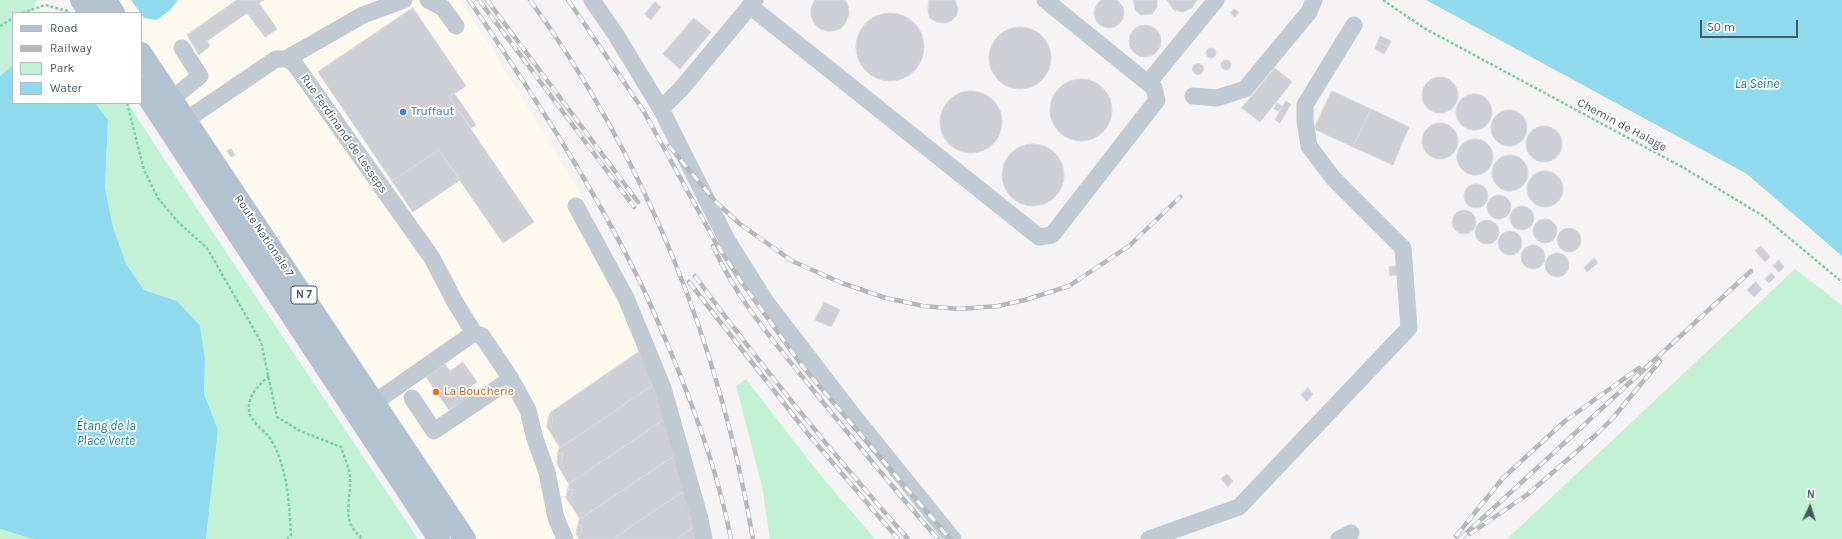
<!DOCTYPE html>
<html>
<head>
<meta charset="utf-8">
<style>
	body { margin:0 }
	#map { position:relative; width:1842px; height:539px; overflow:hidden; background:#f5f3f3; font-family:Karla,sans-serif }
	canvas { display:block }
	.legend { position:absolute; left:12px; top:12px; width:130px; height:92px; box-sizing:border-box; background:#fff; border:1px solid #b7bbc0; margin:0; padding:5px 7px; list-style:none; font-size:12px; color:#4a5661 }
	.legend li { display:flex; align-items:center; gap:8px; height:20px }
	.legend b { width:20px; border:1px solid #b7bbc0 }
	.north { position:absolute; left:1790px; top:487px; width:40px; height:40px; -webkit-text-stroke:3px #fff; paint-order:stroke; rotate:4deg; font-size:11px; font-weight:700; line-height:16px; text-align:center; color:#4a5661 }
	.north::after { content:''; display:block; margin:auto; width:14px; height:18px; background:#4a5661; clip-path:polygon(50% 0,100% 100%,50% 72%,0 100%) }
	.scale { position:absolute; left:1700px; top:20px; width:98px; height:18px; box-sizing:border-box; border:2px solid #4a5661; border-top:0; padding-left:5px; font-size:12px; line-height:14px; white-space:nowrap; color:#4a5661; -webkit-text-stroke:3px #fff; paint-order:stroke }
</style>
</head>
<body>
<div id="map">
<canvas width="1842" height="539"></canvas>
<ul class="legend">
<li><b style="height:5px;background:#b3c2d1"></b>Road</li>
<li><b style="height:5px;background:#b5b8bd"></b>Railway</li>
<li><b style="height:11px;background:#c3f1d5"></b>Park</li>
<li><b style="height:11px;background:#90daee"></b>Water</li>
</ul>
<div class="north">N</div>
<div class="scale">50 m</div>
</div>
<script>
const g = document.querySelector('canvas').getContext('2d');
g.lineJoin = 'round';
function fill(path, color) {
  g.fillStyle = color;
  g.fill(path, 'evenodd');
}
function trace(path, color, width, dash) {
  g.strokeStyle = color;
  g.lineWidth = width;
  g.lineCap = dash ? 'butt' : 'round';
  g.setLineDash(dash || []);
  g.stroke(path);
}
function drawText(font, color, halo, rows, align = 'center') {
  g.font = font + ' Karla,sans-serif';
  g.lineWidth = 3.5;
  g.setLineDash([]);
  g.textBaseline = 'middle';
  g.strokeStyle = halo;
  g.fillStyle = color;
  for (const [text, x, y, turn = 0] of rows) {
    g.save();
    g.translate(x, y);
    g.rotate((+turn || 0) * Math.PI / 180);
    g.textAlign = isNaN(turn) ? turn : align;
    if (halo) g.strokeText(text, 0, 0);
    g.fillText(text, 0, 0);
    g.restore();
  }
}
const commercial = new Path2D(`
	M116,0H460L502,65L578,190L635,301L711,539H479L141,37V13H125Z`);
const green = new Path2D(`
	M0,0H37L30,13H13V65L0,76Z
	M95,103H128L173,173L418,539H206L218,430L204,394L205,360L177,301L144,290L126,264L113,227L105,188L108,121Z
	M1795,269L1842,305V539H1507Z
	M746,379L817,471L875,539H770L762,486L736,386Z
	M0,529L33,539H0Z`);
const water = new Path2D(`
	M131,0H178L170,10L157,20L144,18Z
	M1426,0H1842V256L1747,174Z
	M13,65V103H95L108,120L105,188L113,227L126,264L144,290L177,301L200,326L205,360L204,394L218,430L206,539H33L0,529V76Z`);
const building = new Path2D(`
	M1094 13a15 15 0 1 1 30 0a15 15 0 1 1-30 0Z
	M237,0H264L259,3L277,29L265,37L247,13L207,41L210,46L199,55L187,35Z
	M815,0H845L848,6L849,14L845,24L840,29L833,31H826L819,28L814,23L811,16V9Z
	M929,0H955L958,9L956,16L951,21L945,23L936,22L930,18L928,12Z
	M1134,0H1157V7L1152,14L1141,15L1135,10Z
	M1167,0H1197L1192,8L1183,12L1174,10Z
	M655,2L661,7L651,20L645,14Z
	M413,8L466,86L449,97L534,222L503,243L439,150L392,181L318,72Z
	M1234,9L1239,12L1235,17L1231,13Z
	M856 47a34 34 0 1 1 68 0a34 34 0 1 1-68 0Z
	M694,18L711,32L680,69L663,54Z
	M1129 41a16 16 0 1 1 32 0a16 16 0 1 1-32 0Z
	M989 58a31 31 0 1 1 62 0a31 31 0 1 1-62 0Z
	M1380,36L1391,41L1388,47L1378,42Z
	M1378,42L1388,47L1384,54L1375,49Z
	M1206 53a5 5 0 1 1 10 0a5 5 0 1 1-10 0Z
	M1221 65a5 5 0 1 1 10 0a5 5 0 1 1-10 0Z
	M1192.5 69a5.5 5.5 0 1 1 11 0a5.5 5.5 0 1 1-11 0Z
	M1275,68L1292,82L1260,122L1242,108Z
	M1422 95a18 18 0 1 1 36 0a18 18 0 1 1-36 0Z
	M1050 110a31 31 0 1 1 62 0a31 31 0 1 1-62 0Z
	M1332,91L1371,109L1353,147L1314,129Z
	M940 122a31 31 0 1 1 62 0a31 31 0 1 1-62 0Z
	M454,93L476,125L471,128L449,97Z
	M1456 112a18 18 0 1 1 36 0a18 18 0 1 1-36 0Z
	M1286,101L1291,104L1280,123L1275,120Z
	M1277,103L1282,106L1279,111L1274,109Z
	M1371,109L1409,127L1393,165L1353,147Z
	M1491 128a18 18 0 1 1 36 0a18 18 0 1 1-36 0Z
	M1422 141a18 18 0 1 1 36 0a18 18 0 1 1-36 0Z
	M1526 144a18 18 0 1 1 36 0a18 18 0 1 1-36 0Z
	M1457 157a18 18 0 1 1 36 0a18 18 0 1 1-36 0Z
	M1002 175a31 31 0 1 1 62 0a31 31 0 1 1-62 0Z
	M231,149L235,155L231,157L227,151Z
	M439,150L460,180L413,212L392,181Z
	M1492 173a18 18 0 1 1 36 0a18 18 0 1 1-36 0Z
	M1527 189a18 18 0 1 1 36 0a18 18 0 1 1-36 0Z
	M1464 196a12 12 0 1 1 24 0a12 12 0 1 1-24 0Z
	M1487 207a12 12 0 1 1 24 0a12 12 0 1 1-24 0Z
	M1510 218a12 12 0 1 1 24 0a12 12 0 1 1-24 0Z
	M1452 222a12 12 0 1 1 24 0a12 12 0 1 1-24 0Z
	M1533 231a12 12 0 1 1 24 0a12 12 0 1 1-24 0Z
	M1475 232a12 12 0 1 1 24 0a12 12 0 1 1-24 0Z
	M1557 240a12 12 0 1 1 24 0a12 12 0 1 1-24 0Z
	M1498 243a12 12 0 1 1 24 0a12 12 0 1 1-24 0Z
	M1521 257a12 12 0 1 1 24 0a12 12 0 1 1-24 0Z
	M1761,246L1770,257L1765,262L1755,251Z
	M1545 265a12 12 0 1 1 24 0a12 12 0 1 1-24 0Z
	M1594,258L1598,263L1587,272L1584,268Z
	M1779,260L1784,267L1779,272L1773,266Z
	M1396,266L1397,275L1390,276L1389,267Z
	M1771,273L1775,277L1769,283L1765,279Z
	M1756,282L1762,289L1754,297L1747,290Z
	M824,302L840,310L838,314L822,307Z
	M822,307L838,314L831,327L815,320Z
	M640,351L653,385L560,448L549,430L551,429L553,418L549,417L550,413Z
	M463,362L477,382L463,391L468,398L449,410L426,377L445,364L450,371Z
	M653,385L665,419L569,484L558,466L561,464L563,454L558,453L559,449Z
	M1308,388L1313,394L1307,401L1301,395Z
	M549,417L553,418L551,429L549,430L547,427Z
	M665,419L676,455L580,519L569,502L573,490L568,489L569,484Z
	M558,453L563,454L561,464L558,466L557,463Z
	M676,455L686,490L613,539H579L578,537L580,535L582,526L578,525L579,520Z
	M1227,474L1233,481L1228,487L1221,479Z
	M568,489L573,490L569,502L566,498Z
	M686,490L694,527L677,539H613Z
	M578,525L582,526L580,535L578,537L576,534Z
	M694,527L697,539H677Z`);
const path = new Path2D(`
	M1383,0L1424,28L1684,168L1763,216L1842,282
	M22,13L45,5L68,11
	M0,26L13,18
	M127,103L144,170L158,198L178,222L207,248L261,342L277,417L300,431L341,447C344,457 350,469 350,479C351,504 340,521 363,539
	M269,376C259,385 248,395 249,409C249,422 267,431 273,443C288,472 289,503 291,535L287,539`);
const minor = new Path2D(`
	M428,0L443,8L456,26
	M592,0L616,35L661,109L727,240L766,302L852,414L953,539
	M750,6L1039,237L1052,235L1157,100L1154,88L1045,0
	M286,59L363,15L404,0
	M1148,83L1216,0
	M1193,96L1217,98L1245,89L1309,12L1314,0
	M172,99L200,76L182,48
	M661,109L681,89L755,0
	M182,131L186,120L276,59H286L294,63L432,258L455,302L474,333L482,336L511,379L528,410L535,439L547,472L556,518L565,539
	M576,206L626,298L663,388L700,519L704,539
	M412,398L434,431L511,379
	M375,402L474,333
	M1149,539L1239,507L1409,328L1403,248L1333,178L1309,146L1305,121V105L1354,25
	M1339,539L1351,533`);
const major = new Path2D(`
	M81,0L90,13
	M105,0L114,13
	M141,53L465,539
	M141,87L439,539`);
const rail = new Path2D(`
	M469,0C532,93 594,187 643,288C654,312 664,336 674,360C698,418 719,477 731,539
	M479,0L634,207
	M487,0L638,202
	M530,0C646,159 720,346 753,539
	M568,0L643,110L716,243L740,280L803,367L950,539
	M669,146L715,201L740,224L792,261L842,283L886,298L923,306L959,309L998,306L1025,300L1069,286L1129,246L1180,197
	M713,246C736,298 774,342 809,385C851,437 894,489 938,539
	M695,276C762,367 833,454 908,539
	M689,282L808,434L898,539
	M1470,534L1528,494L1599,432L1612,419L1660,361
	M1456,536L1503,478L1565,421L1639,368
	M1460,539L1751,271`);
const markers = [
	[403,112,4,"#3f7fe0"],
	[436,392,4,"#e8710a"]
];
const shields = [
	[304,295,26]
];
const shieldNames = [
	["N 7",304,295]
];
const shopNames = [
	["Truffaut",411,112]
];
const streetNames = [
	["Chemin de Halage",1622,125,28],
	["Rue Ferdinand de Lesseps",344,134,55],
	["Route Nationale 7",264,236,56]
];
const foodNames = [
	["La Boucherie",444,392]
];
const waterNames = [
	["La Seine",1757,84],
	["Étang de la",106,426],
	["Place Verte",106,441]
];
fill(commercial, '#fdf9ef');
fill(green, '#c3f1d5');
fill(water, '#90daee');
fill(building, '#cdcfd5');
trace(building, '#d7d9de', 1);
trace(path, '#7ad0a6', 2.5, [3, 2]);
trace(minor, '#c1cad2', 17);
trace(major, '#b3c2d1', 22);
trace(rail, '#b5b8bd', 4.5);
trace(rail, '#fff', 3, [9]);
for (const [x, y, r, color] of markers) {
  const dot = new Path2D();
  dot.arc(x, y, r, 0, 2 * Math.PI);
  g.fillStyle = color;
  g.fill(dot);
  trace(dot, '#fff', 1.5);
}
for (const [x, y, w] of shields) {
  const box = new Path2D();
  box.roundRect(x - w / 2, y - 9, w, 18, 3);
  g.fillStyle = '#fff';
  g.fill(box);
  trace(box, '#4a5661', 1);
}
drawText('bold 11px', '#4a5661', null, shieldNames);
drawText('12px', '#366cbe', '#fff', shopNames, 'left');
drawText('12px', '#4a5661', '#fff', streetNames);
drawText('12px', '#c56008', '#fff', foodNames, 'left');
drawText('italic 13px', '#0c7c9b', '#fff', waterNames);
</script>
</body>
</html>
